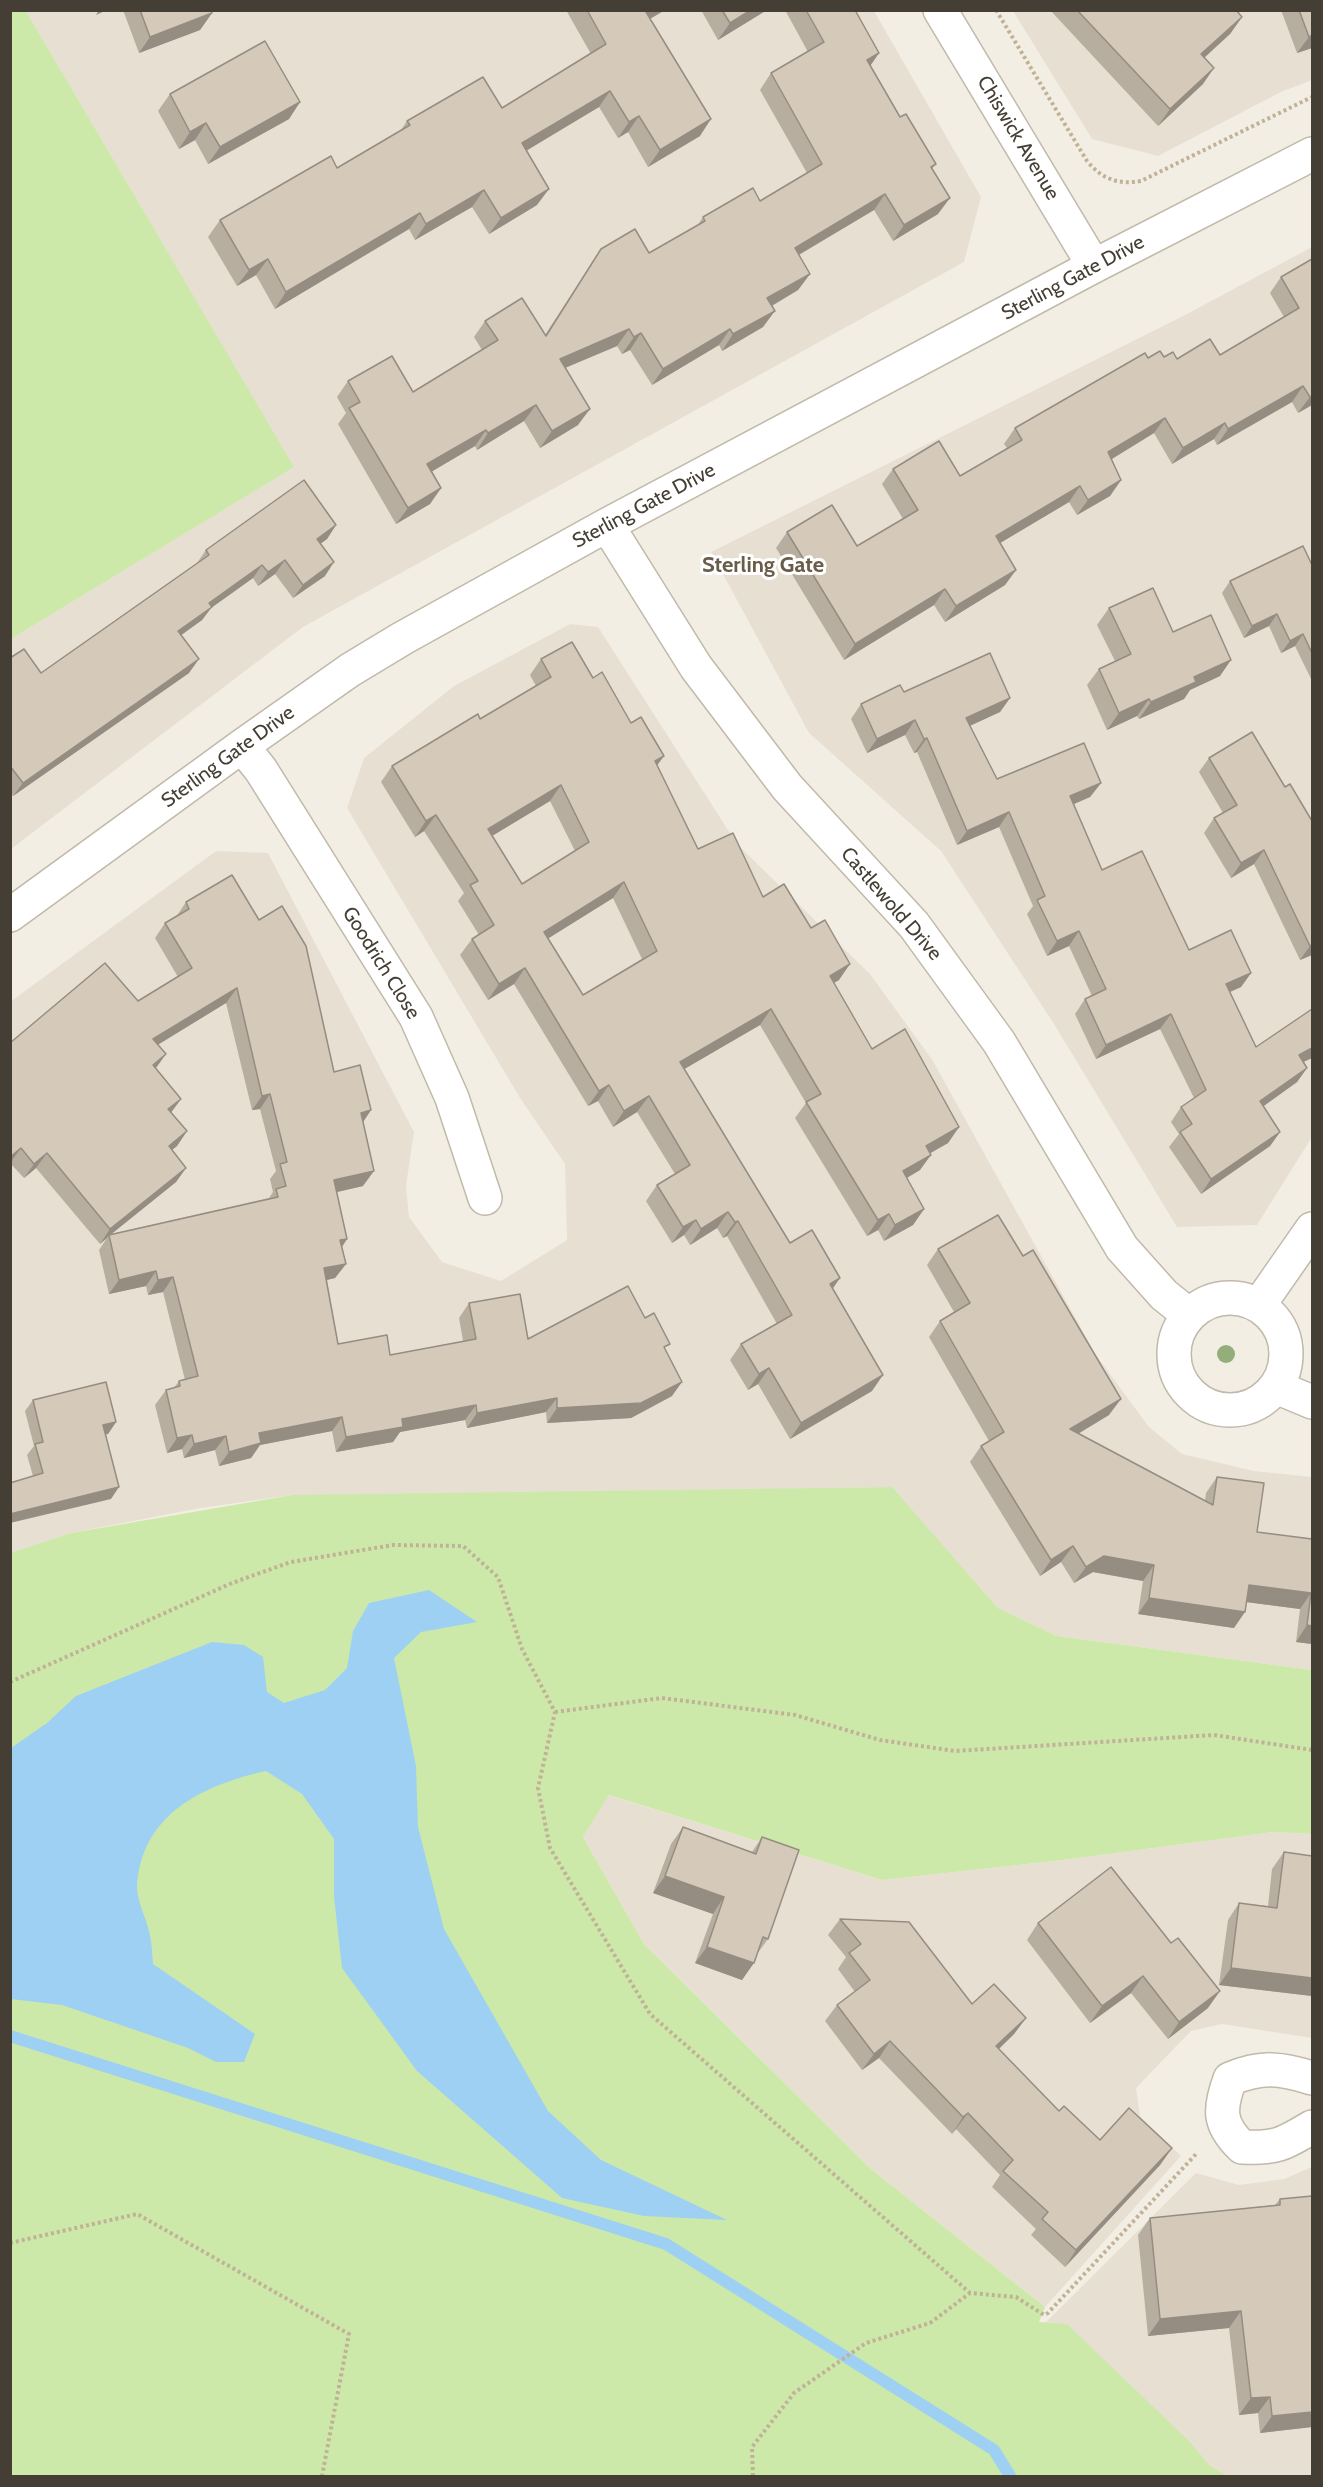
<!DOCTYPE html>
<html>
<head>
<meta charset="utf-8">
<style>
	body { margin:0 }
	#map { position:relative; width:1323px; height:2487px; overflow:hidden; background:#f3eee4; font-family:Cabin,sans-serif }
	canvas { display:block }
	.frame { position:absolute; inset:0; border:12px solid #453e34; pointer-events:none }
</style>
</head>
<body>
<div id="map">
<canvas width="1323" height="2487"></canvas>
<div class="frame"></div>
</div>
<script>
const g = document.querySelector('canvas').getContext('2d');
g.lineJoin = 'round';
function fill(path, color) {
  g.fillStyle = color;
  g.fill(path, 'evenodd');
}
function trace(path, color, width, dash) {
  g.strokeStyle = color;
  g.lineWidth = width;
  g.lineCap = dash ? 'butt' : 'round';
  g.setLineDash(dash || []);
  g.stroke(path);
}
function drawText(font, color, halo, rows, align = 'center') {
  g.font = font + ' Cabin,sans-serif';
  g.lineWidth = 6;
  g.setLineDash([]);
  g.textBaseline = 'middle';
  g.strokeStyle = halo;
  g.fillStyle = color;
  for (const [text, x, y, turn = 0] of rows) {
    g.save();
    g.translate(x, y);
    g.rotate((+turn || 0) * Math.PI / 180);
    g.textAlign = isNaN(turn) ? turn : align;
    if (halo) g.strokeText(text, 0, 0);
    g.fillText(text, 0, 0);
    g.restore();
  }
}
const residential = new Path2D(`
	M26,11H874L981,197L964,262L303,627L11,849V639L293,467Z
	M1013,11H1312V80L1281,92L1158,156L1092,139Z
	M1312,247V1137L1257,1225L1177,1227L1054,1024L941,851L809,733L711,552L1185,315Z
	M570,624L598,627L737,844L870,974L933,1061L1096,1355L1149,1427L1182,1454L1254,1471L1312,1477V1670L1057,1636L998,1608L891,1487L450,1495H292L201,1508L71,1533L11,1553L10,1002L216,851L268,853L414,1132L406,1186L409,1217L442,1262L501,1281L567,1240L565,1164L520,1098L347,808L364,758L454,686Z
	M608,1795L882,1880L1063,1860L1273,1832L1312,1834V2038L1222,2024L1191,2031L1136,2088L1140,2116L1181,2156L1045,2307L871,2169L644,1944L583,1837Z
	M1312,2167V2476H1227L1121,2412L1035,2333L1196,2173L1239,2185L1284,2179Z`);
const green = new Path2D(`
	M26,11L294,467L11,639L10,11Z
	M892,1487L998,1608L1057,1636L1312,1670V1834L1273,1832L1063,1860L882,1880L609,1795L583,1837L644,1944L871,2169L1045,2307L1039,2322L1067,2324L1191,2443L1209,2465L1227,2476H11L10,1553L71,1533L292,1495Z`);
const water = new Path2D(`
	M429,1590L477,1622L421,1632L394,1658L416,1766L418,1827L444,1929L548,2111L601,2160L727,2220L644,2216L562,2198L417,2071L342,1968L334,1897V1839L302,1794L266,1771C203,1785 141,1814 137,1887C137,1901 146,1918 149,1931C152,1942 152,1953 153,1964L255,2034L244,2062H216L188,2048L62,2005L11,1999V1748L47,1723L76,1696L212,1642L244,1645L263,1657L267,1692L284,1703L325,1690L347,1668L353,1631L369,1603Z`);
const stream = new Path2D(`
	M10,2036L666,2244L994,2450L1010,2476`);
const path = new Path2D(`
	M996,10L1087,161C1102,179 1118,185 1141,181L1312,97
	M10,1682L232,1583L291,1562L393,1545L463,1546L498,1577L522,1649L555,1712L538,1788L550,1848L650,2014L970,2293
	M555,1712L662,1698L795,1715L880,1740L955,1751L1214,1735L1312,1750
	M10,2243L137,2214L349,2334L322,2476
	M753,2476L752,2447L794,2393L866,2343L930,2323L970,2293L1016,2297L1044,2315L1048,2313L1197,2153`);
const minor = new Path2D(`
	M940,10L1094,266
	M607,525L696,667L787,787L914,925L999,1042L1122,1248L1164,1295L1189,1315
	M242,746L261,770L416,1017L452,1098L485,1198
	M10,915L242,746L350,670L403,638L607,525L1094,266L1312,154
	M1174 1354a56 56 0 1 1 112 0a56 56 0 1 1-112 0Z
	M1259,1305L1312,1229
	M1276,1387L1312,1402
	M1312,2078C1280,2068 1262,2066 1230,2079C1219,2109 1218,2124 1242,2147C1275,2149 1284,2144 1312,2127`);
const trees = [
	[1226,1354]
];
const wall = new Path2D(`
	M123,10H211L212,13L200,30L139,53Z
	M566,10H665L650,19L700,136L648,167L628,132L618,138L599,107L526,150L537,205L489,234L472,207L415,240L409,229L275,309L256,275L237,286L208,237L220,220L337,168L401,130L407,121L502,108L591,54Z
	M701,10H767L718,40Z
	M785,10H855L879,53L870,66L900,117L936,164L932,169L938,214L893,241L874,210L799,255L810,274L798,290L772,306L763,327L722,351L719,345L652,385L630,350L622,354L617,346L565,368L578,425L540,448L524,421L477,450L475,446L432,471L441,488L430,504L396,524L338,424L346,413L337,397L348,381L413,392L482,350L474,337L485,321L545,335L601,249L649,253L697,226L703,217L760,201L807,173L760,90L771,73L808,52Z
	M1050,10H1236L1242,17L1230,34L1204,57L1203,84L1158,126Z
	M1281,10H1312V48L1297,53Z
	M170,94L300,102L289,119L208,164L195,140L179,149L158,111Z
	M1312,259V405L1298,413L1292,402L1217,445L1214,439L1172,464L1154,433L1112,459L1121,480L1110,496L1077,515L1069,502L1000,543L1016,570L1005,585L945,622L934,605L844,660L776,548L787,532L857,546L903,519L882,484L893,469L960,476L1007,448L1004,444L1015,428L1148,358L1164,357L1177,359L1220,355L1284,317L1270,293L1281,277Z
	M336,525L327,539L320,544L325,576L293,598L275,574L258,586L253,578L211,608L202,620L181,635L189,673L13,796L10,792V658L41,673L197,563L206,550Z
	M1312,565V681L1295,646L1281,653L1269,626L1244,638L1222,593L1230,581Z
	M1109,608L1173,632L1220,676L1190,690L1184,699L1139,719L1137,716L1107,730L1087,685L1099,669L1115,661L1097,625Z
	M541,659L593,678L631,723L664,756L657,765L698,849L763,897L839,980L834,983L872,1049L959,1127L948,1143L930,1153L920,1170L907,1178L924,1209L913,1225L884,1241L878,1230L867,1236L795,1118L806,1103L760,1025L684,1069L790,1243L833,1288L872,1391L790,1439L758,1384L748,1390L730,1360L741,1344L777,1324L727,1236L723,1238L717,1228L690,1245L684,1235L672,1243L646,1201L657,1185L675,1174L637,1112L613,1127L598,1101L588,1106L514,984L488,1000L460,955L472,939L479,935L458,901L464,893L424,831L415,837L381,782L392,766L480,719L536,686L530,675ZM550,801L575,851L522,884L492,836ZM613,898L642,959L583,995L548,938Z
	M904,692L1010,698L1000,712L970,726L997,779L1101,783L1090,797L1074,804L1102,870L1189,950L1251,973L1241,987L1230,992L1256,1047L1312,1009V1058L1303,1062L1307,1068L1297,1082L1263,1106L1280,1132L1270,1146L1201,1194L1169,1147L1179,1134L1171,1122L1181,1107L1194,1098L1160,1029L1096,1059L1075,1014L1085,999L1092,996L1069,946L1047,956L1027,914L1033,906L999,827L957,845L917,752L914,753L905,735L867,753L851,719L861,704Z
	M1209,758L1285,787L1312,955L1300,960L1254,864L1231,878L1204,833L1214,818L1223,813L1199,772Z
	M186,902L334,1072L371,1110L363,1122V1186L337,1192L347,1239L342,1247L346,1264L335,1278L327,1280L338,1344L390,1355L463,1341L459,1318L469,1303L528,1339L645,1318L666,1350L672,1396L631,1418L547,1423L546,1412L467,1428L465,1420L400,1432L393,1442L336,1452L332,1431L260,1445L251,1458L219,1466L215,1450L184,1458L182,1449L167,1453L155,1405L166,1390L174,1388L179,1381L185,1380L163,1292L148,1295L146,1286L109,1294L99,1250L107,1238L100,1244L36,1168L24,1178L10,1163V1043L138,1001L178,977L155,938L165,923L176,917ZM226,1003L252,1110L260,1109L276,1171L270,1179L273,1192L269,1198L111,1234L176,1182L186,1168L172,1150L177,1146L187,1131L171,1112L181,1099L155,1069L158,1044Z
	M938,1249L1109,1415L1078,1434L1205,1501L1206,1493L1217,1477L1257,1532L1312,1539V1644L1296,1642L1300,1609L1246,1602L1234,1628L1138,1614L1143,1581L1093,1572L1074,1583L1061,1562L1040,1576L970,1462L981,1446L989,1441L929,1337L940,1321L954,1312L927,1265Z
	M33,1400L116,1422L108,1434H106L111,1499L33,1476L27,1455L34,1446L25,1411Z
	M683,1827L752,1852L762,1837L768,1939L757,1954L742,1980L695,1963L713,1914L653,1893L671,1844Z
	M1284,1852L1312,1856V1996L1219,1985L1228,1920L1239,1903L1268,1906L1272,1869Z
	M840,1919L972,2004L1026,2018L1014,2034L999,2049L1059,2111L1100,2140L1172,2148L1160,2165L1065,2267L1031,2235L1036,2229L992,2187L1000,2175L956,2129L952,2134L879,2058L862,2070L825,2021L837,2005L855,1992L838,1969L846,1957L828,1935Z
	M1038,1923L1208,2008L1168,2039L1131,1993L1090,2023L1027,1940Z
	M1312,2196V2427L1260,2433L1258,2413L1239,2415L1229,2328L1148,2336L1138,2235L1150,2218L1275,2205L1280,2199Z`);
const shadedWall = new Path2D(`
	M99,10H107L96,15Z
	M649,10H665L634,28L646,12Z
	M751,10H767L718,40L730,23Z
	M212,13L200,30L139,53L150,37Z
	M1242,17L1230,34L1190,71L1201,54Z
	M1312,35V48L1297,53L1309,37Z
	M879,53L868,69L867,60Z
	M1214,68L1203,84L1158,126L1170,109Z
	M610,91L599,107L511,160L522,143Z
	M300,102L289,119L208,164L220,147Z
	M639,116L628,132L618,138L629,122Z
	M711,119L700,136L648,167L660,150Z
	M206,123L195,140L179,149L190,132Z
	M549,189L537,205L489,234L501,218Z
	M484,190L472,207L415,240L426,224Z
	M885,194L874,210L783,264L795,248Z
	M950,198L938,214L893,241L904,225Z
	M420,213L409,229L275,309L286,292Z
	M268,259L256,275L237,286L249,270Z
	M810,274L798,290L756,315L767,298Z
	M775,311L763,327L722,351L733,334Z
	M629,329L617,346L548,375L560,359Z
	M730,329L719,345L652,385L663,369Z
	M641,333L630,350L622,354L634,337Z
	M1303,386L1292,402L1217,445L1228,429Z
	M1312,396V405L1298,413L1310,397Z
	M536,405L524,421L477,450L488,433Z
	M590,409L578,425L540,448L552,431Z
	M1165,418L1154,433L1097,468L1108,452Z
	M1225,423L1214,439L1172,464L1183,448Z
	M486,430L475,446L416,481L427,464Z
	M1121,480L1110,496L1077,515L1088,500Z
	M1080,486L1069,502L985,552L996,536Z
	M441,488L430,504L396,524L408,508Z
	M336,525L327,539L308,553L317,539Z
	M285,560L275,574L258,586L268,572Z
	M334,562L325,576L293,598L303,585Z
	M262,565L253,578L211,608L202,620L169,644L178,631L209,603Z
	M1016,570L1005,585L945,622L956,606Z
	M945,589L934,605L844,660L855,644Z
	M1277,614L1269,626L1244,638L1252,626Z
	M1303,634L1295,646L1281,653L1290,641Z
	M199,659L189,673L13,796L23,783Z
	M1231,660L1220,676L1190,690L1184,699L1139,719L1151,702L1194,677Z
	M1010,698L1000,712L956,732L966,718Z
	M1149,699L1137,716L1107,730L1119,713Z
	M915,720L905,735L867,753L877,739Z
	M927,738L917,752L914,753L924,739Z
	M664,756L652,772L655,761Z
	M1101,783L1090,797L1060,810L1070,796Z
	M561,785L550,801L477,845L488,829Z
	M1009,812L999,827L957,845L967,831Z
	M436,815L424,831L415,837L426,821Z
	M1264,850L1254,864L1231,878L1241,863Z
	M624,882L613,898L533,948L544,932Z
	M1079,931L1069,946L1047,956L1057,941Z
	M1312,945V955L1300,960L1310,946Z
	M850,964L839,980L819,991L830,976Z
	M525,968L514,984L488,1000L499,984Z
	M1251,973L1241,987L1216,998L1226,984Z
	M237,988L226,1003L143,1054L153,1039Z
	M771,1009L760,1025L669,1078L680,1062Z
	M1171,1014L1160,1029L1096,1059L1106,1045Z
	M1312,1048V1058L1288,1069L1299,1055Z
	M166,1054L156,1068L142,1080L153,1065Z
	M1307,1068L1297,1082L1250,1116L1260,1101Z
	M609,1085L598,1101L588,1106L599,1091Z
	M270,1094L260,1109L252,1110L262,1096Z
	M649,1096L637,1112L613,1127L624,1111Z
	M181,1099L170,1114L168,1109Z
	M371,1110L361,1125V1113Z
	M959,1127L948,1143L915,1162L926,1146Z
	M187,1131L177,1146L159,1160L169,1146Z
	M1280,1132L1270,1146L1201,1194L1211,1179Z
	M21,1148L10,1163V1157Z
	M47,1153L36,1168L24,1178L34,1164Z
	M931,1155L920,1170L891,1187L903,1171Z
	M186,1168L176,1182L109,1236V1235L107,1238L100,1244L110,1229Z
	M374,1171L363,1186L324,1195L334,1180Z
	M924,1209L913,1225L884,1241L895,1225Z
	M728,1212L717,1228L690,1245L701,1229Z
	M889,1214L878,1230L867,1236L878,1220Z
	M696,1220L684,1235L672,1243L683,1227Z
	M738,1221L727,1236L723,1238L735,1222Z
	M347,1239L337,1254L340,1240Z
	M346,1264L335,1278L314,1283L324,1268Z
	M156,1271L146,1286L109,1294L119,1280Z
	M173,1277L163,1292L148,1295L158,1280Z
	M840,1278L829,1294L830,1284Z
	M769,1368L758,1384L748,1390L759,1374Z
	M883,1375L872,1391L790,1439L801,1423Z
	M682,1382L672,1396L631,1418L547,1423L557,1408Z
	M557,1398L546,1412L467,1428L477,1413Z
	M1121,1399L1109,1415L1059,1445L1070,1429Z
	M476,1405L465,1420L400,1432L393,1442L336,1452L346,1437L402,1419Z
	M342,1417L332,1431L260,1445L251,1458L219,1466L229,1452L259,1433Z
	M116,1422L108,1434L95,1437L103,1425Z
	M192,1435L182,1449L167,1453L177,1438Z
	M226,1436L215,1450L184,1458L194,1444Z
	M119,1487L111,1499L10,1523V1514Z
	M1073,1546L1061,1562L1040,1576L1051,1560Z
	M1104,1556L1154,1565L1143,1581L1093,1572L1074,1583L1086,1567Z
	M1249,1585L1311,1593L1300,1609L1238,1601Z
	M1149,1598L1245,1612L1234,1628L1138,1614Z
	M1307,1625L1312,1626V1644L1296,1642Z
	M665,1876L724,1897L713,1914L653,1893Z
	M707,1947L754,1963L742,1980L695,1963Z
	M1231,1968L1312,1978V1996L1219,1985Z
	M1143,1976L1131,1993L1090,2023L1102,2006Z
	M1220,1991L1208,2008L1168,2039L1179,2022Z
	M1026,2018L1014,2034L984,2063L996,2046Z
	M890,2041L879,2058L862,2070L874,2054Z
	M968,2113L956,2129L952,2134L963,2117Z
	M1172,2148L1160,2165L1065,2267L1076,2250Z
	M1241,2311L1229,2328L1148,2336L1160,2319Z
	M1270,2397L1258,2413L1239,2415L1251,2398Z
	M1312,2412V2427L1260,2433L1272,2416Z`);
const building = new Path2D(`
	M140,10H211L212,13L150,37Z
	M587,10H649L646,12L711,119L660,150L639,116L629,122L610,91L522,143L549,189L501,218L484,190L426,224L420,213L286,292L268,259L249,270L220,220L331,156L337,168L410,125L407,121L483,77L502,108L606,44Z
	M722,10H751L730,23Z
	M806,10H855L879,53L867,60L900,117L906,114L936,164L931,167L950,198L904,225L885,194L795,248L810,274L767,298L775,311L733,334L730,329L663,369L641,333L634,337L629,329L560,359L590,409L552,431L536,405L488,433L486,430L427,464L441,488L408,508L349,408L360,402L348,381L392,356L413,392L498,340L485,321L522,298L546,336L601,249L635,229L649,253L705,221L703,217L753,188L760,201L822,164L771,73L824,42Z
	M1077,10H1236L1242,17L1201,54L1214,68L1170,109Z
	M1299,10H1312V35L1309,37Z
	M265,41L300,102L220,147L206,123L190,132L170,94Z
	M1312,259V396L1310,397L1303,386L1228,429L1225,423L1183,448L1165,418L1108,452L1121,480L1088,500L1080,486L996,536L1016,570L956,606L945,589L855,644L787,532L832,505L857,546L918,510L893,469L939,441L960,476L1022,440L1015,428L1145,353L1148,358L1160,351L1164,357L1173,352L1177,359L1210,339L1220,355L1299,308L1281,277Z
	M304,480L336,525L317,539L334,562L303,585L285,560L268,572L262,565L209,603L212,607L178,631L199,659L23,783L10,766V658L24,649L41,673L209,555L206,550Z
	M1303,546L1312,565V653L1303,634L1290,641L1277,614L1252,626L1230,581Z
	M1153,588L1173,632L1211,615L1231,660L1194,677L1196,682L1151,702L1149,699L1119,713L1099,669L1131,654L1109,608Z
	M572,642L593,678L602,672L631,723L641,717L664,756L655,761L698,849L733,833L763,897L784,884L811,928L825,920L850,964L830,976L872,1049L905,1029L959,1127L926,1146L931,1155L903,1171L924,1209L895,1225L889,1214L878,1220L806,1102L821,1094L771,1009L680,1062L790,1243L812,1230L840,1278L830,1284L883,1375L801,1423L769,1368L759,1374L741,1344L792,1315L738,1221L735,1222L728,1212L701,1229L696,1220L683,1227L657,1185L690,1165L649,1096L624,1111L609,1085L599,1091L525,968L499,984L472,939L494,925L470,885L478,881L436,815L426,821L392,766L478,714L480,719L551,677L541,659ZM561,785L589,842L522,884L488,829ZM624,882L657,951L583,995L544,932Z
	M990,653L1010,698L966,718L997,779L1084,743L1101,783L1070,796L1102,870L1142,851L1189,950L1231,930L1251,973L1226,984L1256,1047L1312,1009V1048L1299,1055L1307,1068L1260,1101L1280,1132L1211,1179L1180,1132L1192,1124L1181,1107L1206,1090L1171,1014L1106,1045L1085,999L1106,989L1079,931L1057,941L1037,900L1045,896L1009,812L967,831L927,738L924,739L915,720L877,739L861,704L900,685L904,692Z
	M1252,732L1285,787L1290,784L1312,821V945L1310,946L1264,850L1241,863L1214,818L1237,805L1209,758Z
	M232,875L259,920L282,906L306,946L334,1072L360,1065L371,1110L361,1113L374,1171L334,1180L347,1239L340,1240L346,1264L324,1268L338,1344L387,1335L390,1355L476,1339L469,1303L520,1294L528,1339L628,1286L645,1318L654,1313L670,1344L664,1347L682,1382L641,1403L557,1408V1398L477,1413L476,1405L402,1419L403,1427L346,1437L342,1417L259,1433L261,1443L229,1452L226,1436L194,1444L192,1435L177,1438L166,1390L180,1386L179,1381L198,1376L173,1277L158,1280L156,1271L119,1280L109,1235L278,1197L276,1189L286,1186L280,1164L287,1162L270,1094L262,1096L237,988L153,1039L166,1054L153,1065L181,1099L168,1109L187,1131L169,1146L186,1168L110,1229L47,1153L34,1164L21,1148L10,1157V1043L105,963L138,1001L192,968L165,923L189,909L186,902Z
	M998,1215L1023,1256L1033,1250L1121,1399L1070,1429L1213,1505L1217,1477L1264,1483L1257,1532L1312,1539V1626L1307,1625L1311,1593L1249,1585L1245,1612L1149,1598L1154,1565L1104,1556L1086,1567L1073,1546L1051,1560L981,1446L1004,1432L940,1321L970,1303L938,1249Z
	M106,1382L116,1422L103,1425L119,1487L10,1514V1483L43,1473L35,1444L43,1442L33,1400Z
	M683,1827L756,1854L762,1837L799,1850L768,1939L763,1937L754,1963L707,1947L724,1897L665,1876Z
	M1284,1852L1312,1856V1978L1231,1968L1239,1903L1277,1908Z
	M1111,1867L1171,1943L1178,1938L1220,1991L1179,2022L1143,1976L1102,2006L1038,1923Z
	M840,1919L909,1922L972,2004L994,1984L1026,2018L996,2046L1059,2111L1064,2106L1100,2140L1129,2108L1172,2148L1076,2250L1042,2219L1048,2212L1003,2171L1013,2160L968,2113L963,2117L890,2041L874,2054L837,2005L870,1980L849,1953L861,1944Z
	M1312,2196V2412L1272,2416L1270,2397L1251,2398L1241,2311L1160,2319L1150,2218L1280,2205V2199Z`);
const streetNames = [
	["Chiswick Avenue",1018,138,59],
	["Sterling Gate Drive",1073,278,-28],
	["Sterling Gate Drive",644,506,-28],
	["Sterling Gate Drive",228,757,-36],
	["Castlewold Drive",891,904,49],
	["Goodrich Close",381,963,58]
];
const quarterNames = [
	["Sterling Gate",763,566]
];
fill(residential, '#e7e0d2');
fill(green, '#cde9aa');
fill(water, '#9dd0f3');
trace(stream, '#9dd0f3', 12);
trace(minor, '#c1b9a9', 36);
trace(path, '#c1b297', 4, [3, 3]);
trace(minor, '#fff', 33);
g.fillStyle = '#93ae7b';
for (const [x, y] of trees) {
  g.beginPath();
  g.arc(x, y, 9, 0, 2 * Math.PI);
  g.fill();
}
fill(wall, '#b7ae9f');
fill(shadedWall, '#958d82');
fill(building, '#d5cab9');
trace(building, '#958d82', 1.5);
drawText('20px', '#453e34', '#fff', streetNames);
drawText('bold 22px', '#685c4a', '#fff', quarterNames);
</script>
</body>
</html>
